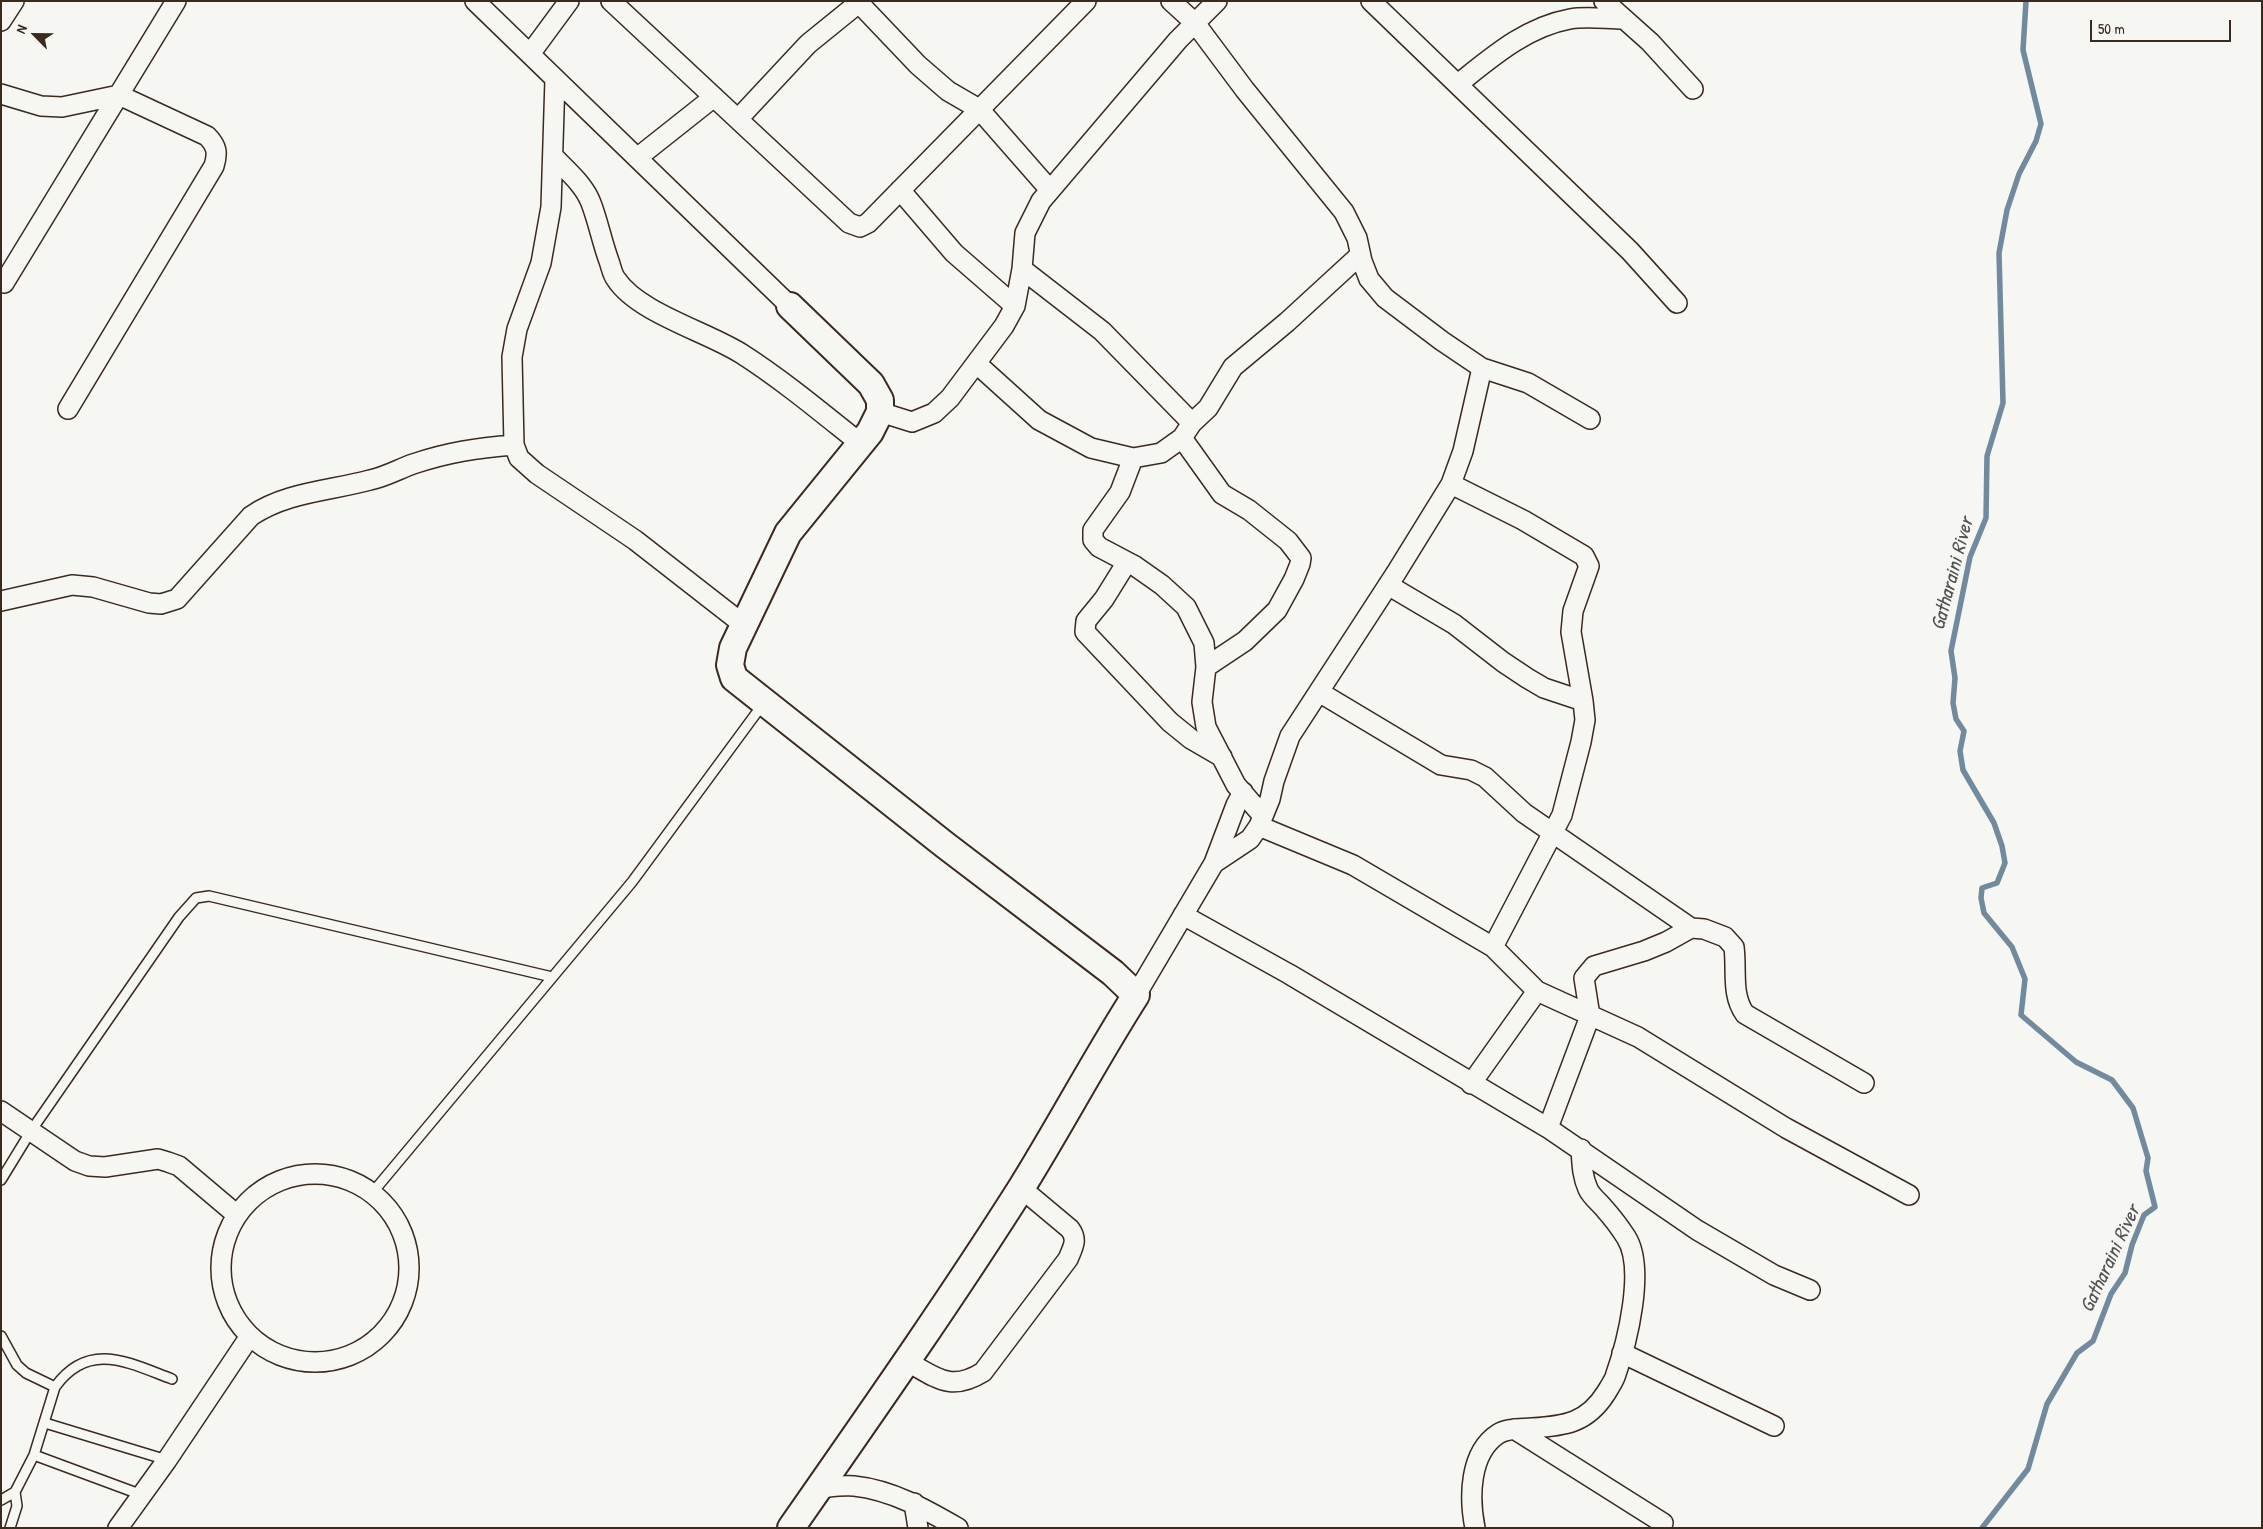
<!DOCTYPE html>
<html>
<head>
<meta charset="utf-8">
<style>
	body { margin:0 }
	#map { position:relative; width:2263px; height:1529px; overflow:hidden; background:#f6f6f2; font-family:"Patrick Hand",sans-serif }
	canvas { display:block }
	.frame { position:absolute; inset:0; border:2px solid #3b2a1e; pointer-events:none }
	.north { position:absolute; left:10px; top:10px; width:50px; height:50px; -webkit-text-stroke:4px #f6f6f2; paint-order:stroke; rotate:293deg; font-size:14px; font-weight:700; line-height:20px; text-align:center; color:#3b2a1e }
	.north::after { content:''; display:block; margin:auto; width:18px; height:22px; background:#3b2a1e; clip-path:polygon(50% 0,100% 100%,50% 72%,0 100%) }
	.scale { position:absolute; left:2090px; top:20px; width:141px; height:22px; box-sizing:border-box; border:2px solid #3b2a1e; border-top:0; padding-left:6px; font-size:15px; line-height:18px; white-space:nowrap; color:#3b2a1e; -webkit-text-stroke:4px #f6f6f2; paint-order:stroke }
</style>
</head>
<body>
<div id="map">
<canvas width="2263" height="1529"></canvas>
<div class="frame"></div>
<div class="north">N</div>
<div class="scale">50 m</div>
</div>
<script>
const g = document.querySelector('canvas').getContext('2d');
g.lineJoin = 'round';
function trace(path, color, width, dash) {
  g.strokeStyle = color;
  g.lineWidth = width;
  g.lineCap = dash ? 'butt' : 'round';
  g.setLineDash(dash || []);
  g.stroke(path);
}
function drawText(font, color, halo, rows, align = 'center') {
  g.font = font + ' "Patrick Hand",sans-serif';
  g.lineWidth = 4;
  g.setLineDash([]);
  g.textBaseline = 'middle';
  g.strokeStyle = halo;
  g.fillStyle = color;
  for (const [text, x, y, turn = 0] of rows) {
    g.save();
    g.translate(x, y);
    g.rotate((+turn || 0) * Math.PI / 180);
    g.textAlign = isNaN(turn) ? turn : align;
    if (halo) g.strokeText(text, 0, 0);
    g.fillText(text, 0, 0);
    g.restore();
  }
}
const stream = new Path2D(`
	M1982,1528L2028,1469L2047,1404L2077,1353L2093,1341L2111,1294L2125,1273L2132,1245L2144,1215L2155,1207L2146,1171L2148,1158L2133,1108L2112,1080L2076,1062L2021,1015L2025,979L2012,947L1984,913L1981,898L1982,888L1997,883L2005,863L2002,846L1994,823L1963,770L1960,751L1964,731L1956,719L1953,703L1955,678L1951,651L1970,557L1986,518L1987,456L2003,403L1999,253L2007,210L2019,174L2036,141L2041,124L2023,50L2026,1`);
const lane = new Path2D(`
	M1,1180L31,1131L179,917L196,898L209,896L552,977
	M373,1192L632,882L763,704
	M1,1336L17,1365L26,1373L55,1387
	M45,1423L167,1460
	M34,1455L142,1495
	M1,1500L15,1492
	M10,1528L17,1506L15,1492L34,1455L55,1387C89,1340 129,1363 172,1379`);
const street = new Path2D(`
	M475,1L790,306
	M611,1L849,223L860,227L868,223L1086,1
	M857,1L918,65L948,91L979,109L1050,190
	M1371,1L1630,251L1677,303
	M1604,1L1650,42L1693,89
	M1,21L14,1
	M530,54L569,1
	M555,79L551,207L541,263L517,329L512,357L514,445L519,458L537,474L635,540L744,625
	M1458,84C1492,57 1526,27 1570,19C1586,16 1606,19 1623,19
	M1,94L41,106L62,107L119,95L207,136C217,146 218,153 214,166L68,409
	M738,119L808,44L861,1
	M553,156C566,170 584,184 591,203C598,221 602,242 609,261C611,266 612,274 616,279C638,313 708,332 742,354C784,381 822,413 861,444
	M637,158L714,97
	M900,190L954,253L1015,306
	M1022,269L1102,331L1192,423
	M4,283L176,1
	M977,364L1039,420L1091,448L1133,458L1161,453L1182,438L1192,423L1208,408L1233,367L1287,322L1360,255
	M1482,368L1528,383L1590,419
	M880,412L912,422L934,413L950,398L1004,326L1015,306L1022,269L1025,233L1041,201L1178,40L1217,1
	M1182,438L1222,494L1249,510L1288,541L1301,558L1300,564L1294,579L1277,610L1245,641L1206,667
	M1133,458L1120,492L1093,530V540L1099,547L1135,566L1162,585L1186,607L1204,643L1206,667L1202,702L1206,727L1236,785L1263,816
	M1451,484L1523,520L1584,556L1589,566L1573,611L1571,632L1583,701L1585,720L1581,742L1562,815L1493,947
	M1127,562L1104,599L1086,621L1085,632L1170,722L1191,739L1222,757
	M1388,585L1454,624L1503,662L1527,678L1544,688L1583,701
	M1,601L72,585L93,587L149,603L161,604L177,599L251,516C286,492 330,491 370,480C385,477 399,469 413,464C449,452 477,448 514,445
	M1319,692L1441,765L1471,770L1485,777L1524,813L1691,928
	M1259,826L1353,865L1493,947L1537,991L1638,1037L1786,1128L1909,1195
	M1214,863L1236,805L1243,792
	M1183,915L1289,974L1548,1128L1697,1230L1774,1275L1810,1290
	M1136,995L1214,863L1250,839L1259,826L1270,799L1274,781L1290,736L1396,573L1451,484L1463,451L1482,368L1442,341L1385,298L1369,279L1362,261L1357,238L1344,212L1245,90L1195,23L1171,1
	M1471,1084L1537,991
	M1,1111L75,1161L89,1166L105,1167L158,1159L168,1162L179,1166L237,1215
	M1548,1128L1590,1016L1584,978L1594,966L1644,951L1666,942L1691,928L1704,929L1725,937L1734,947C1737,970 1731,995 1745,1014L1864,1083
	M221 1268a94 94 0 1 1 188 0a94 94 0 1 1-188 0Z
	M1622,1353L1774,1426
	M908,1362C937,1378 951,1392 983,1372L1068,1259C1073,1247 1078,1240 1070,1229L1021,1188
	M1514,1429L1663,1523
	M819,1488C830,1487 842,1485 854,1486C892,1490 925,1509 958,1528
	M914,1503L918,1528
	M118,1528L167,1460L250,1336
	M1475,1528C1469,1498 1469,1453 1498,1434C1507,1428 1521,1429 1532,1428C1565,1426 1587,1423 1606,1393C1609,1388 1613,1382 1615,1377C1627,1343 1646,1268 1626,1237C1619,1226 1611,1216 1603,1207C1598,1201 1591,1196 1588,1189C1582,1176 1582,1163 1581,1149`);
const secondary = new Path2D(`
	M790,306L871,384L880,400V412L870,432L788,533L733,648L730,665L734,678L945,845L1113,973L1136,995C1095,1059 1060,1126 1020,1190C947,1305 869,1416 791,1528`);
const waterNames = [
	["Gatharaini River",1953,574,-75],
	["Gatharaini River",2111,1259,-65]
];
trace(stream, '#718a9e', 5.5);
trace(lane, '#3b2a1e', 12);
trace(street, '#3b2a1e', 22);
trace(secondary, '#3b2a1e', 30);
trace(lane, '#f6f6f2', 9);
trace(street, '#f6f6f2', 19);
trace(secondary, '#f6f6f2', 26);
drawText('italic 20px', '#525253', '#f6f6f2', waterNames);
</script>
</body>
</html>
